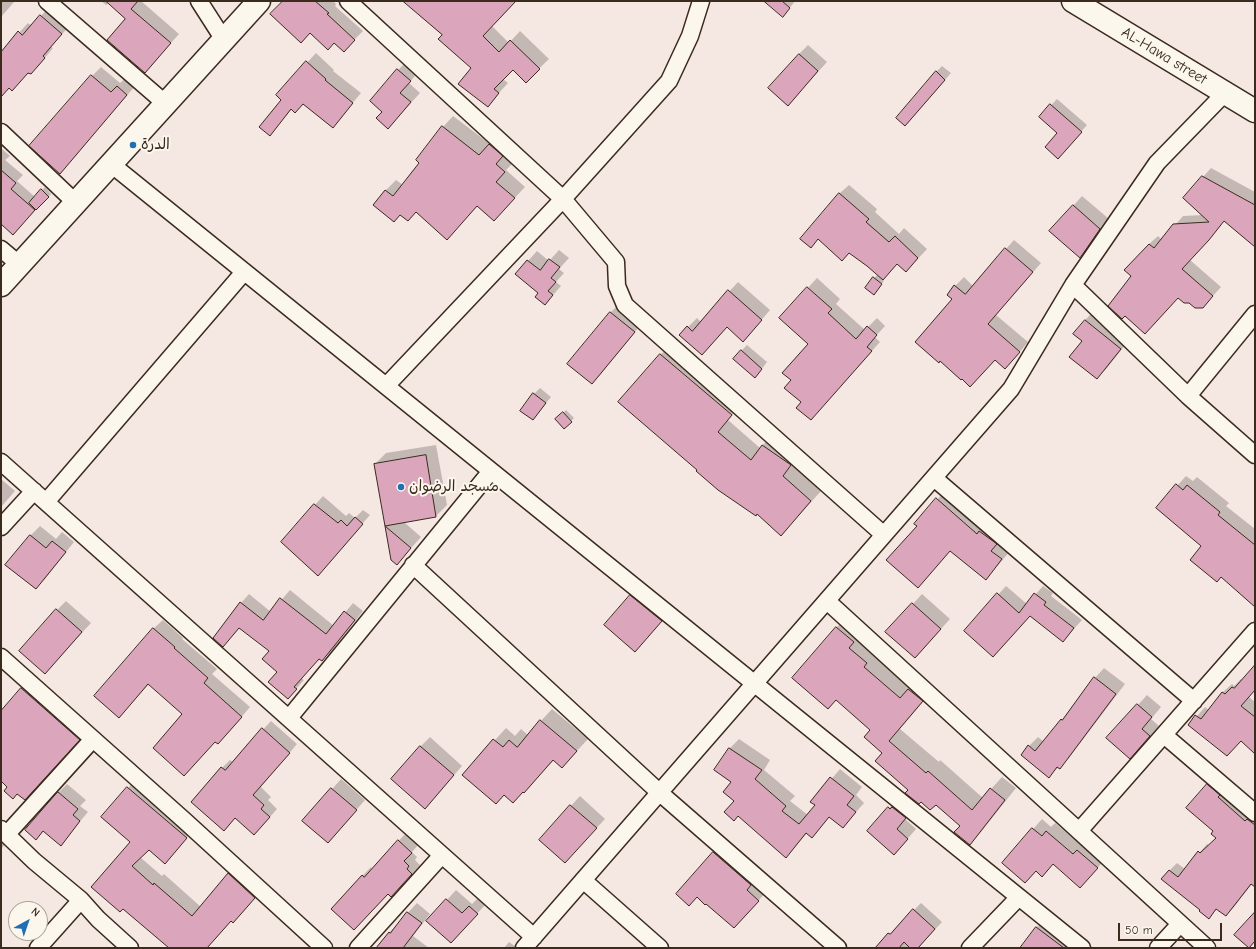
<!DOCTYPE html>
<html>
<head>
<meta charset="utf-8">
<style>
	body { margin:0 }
	#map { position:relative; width:1256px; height:949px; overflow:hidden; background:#f5e7e2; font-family:"Comic Neue",sans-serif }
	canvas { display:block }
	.frame { position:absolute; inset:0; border:2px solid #3b2a1e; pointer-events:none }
	.north { position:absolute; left:8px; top:901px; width:40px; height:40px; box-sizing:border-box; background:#fbf7ec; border:1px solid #aea59a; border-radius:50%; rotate:40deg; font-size:11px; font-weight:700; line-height:16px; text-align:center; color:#3b2a1e }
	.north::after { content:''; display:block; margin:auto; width:14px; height:18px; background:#1f6fb2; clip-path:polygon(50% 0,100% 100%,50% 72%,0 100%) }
	.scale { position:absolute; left:1118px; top:923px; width:104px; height:18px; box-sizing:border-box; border:2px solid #3b2a1e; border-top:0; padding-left:5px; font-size:12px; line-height:14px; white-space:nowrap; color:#3b2a1e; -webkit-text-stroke:3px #fbf7ec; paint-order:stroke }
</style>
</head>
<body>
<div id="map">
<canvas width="1256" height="949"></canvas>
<div class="frame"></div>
<div class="north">N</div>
<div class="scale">50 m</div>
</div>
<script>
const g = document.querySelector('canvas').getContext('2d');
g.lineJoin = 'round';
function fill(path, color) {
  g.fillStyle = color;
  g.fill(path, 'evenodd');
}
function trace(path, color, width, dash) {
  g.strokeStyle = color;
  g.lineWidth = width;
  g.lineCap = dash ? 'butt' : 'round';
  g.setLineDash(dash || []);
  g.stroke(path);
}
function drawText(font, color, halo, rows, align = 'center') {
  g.font = font + ' "Comic Neue","Playpen Sans Arabic",sans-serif';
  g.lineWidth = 4;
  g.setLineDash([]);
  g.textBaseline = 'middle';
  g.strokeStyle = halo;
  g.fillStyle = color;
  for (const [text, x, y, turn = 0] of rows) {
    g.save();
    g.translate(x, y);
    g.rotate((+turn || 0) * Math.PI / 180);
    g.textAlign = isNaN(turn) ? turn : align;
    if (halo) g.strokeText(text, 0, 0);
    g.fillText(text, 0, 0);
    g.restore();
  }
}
const shadow = new Path2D(`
	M1,1H15L1,17Z
	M101,1H141L179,34L145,72L127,19L109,3L106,5Z
	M284,1H333L336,4L335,6L363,31L352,42Z
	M409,1H516L492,26L509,43L520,31L549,59L526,81L513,68L503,79L508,83L487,106L472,68L443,35Z
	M765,1H795L789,9Z
	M50,6L71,24L51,47L53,48L40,64L1,95V52L28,23L32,26Z
	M808,45L827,62L797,95L799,54Z
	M316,53L334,70L333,71L361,93L333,126L304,103L292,109L270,134L282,100L277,95Z
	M407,61L419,71L409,83L420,93L388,128L383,112L398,70Z
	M942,66L951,73L911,119L936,72Z
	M101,67L120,83L127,77L136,85L60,173L92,76Z
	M1057,99L1087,125L1064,151L1058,133L1040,117Z
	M453,116L490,144L500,134L515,161L506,170L525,187L494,220L478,205L447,239L417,211L408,220L385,191L396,180L403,185L420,162L443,127Z
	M1,148L10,156L5,160L23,175L17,181L35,197L45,187L51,194L20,226L1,223Z
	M1211,168L1255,192V245L1225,220L1190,260L1221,287L1203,307L1189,302L1132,276L1149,244L1158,236L1162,240L1183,216L1203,215V177Z
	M849,185L877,209L875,212L899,234L904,228L927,249L915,262L897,263L882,279L884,281L876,291L866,287L878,274L850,252L818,239L811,246L839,194Z
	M1082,196L1109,219L1089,248L1080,257L1051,231Z
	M1014,240L1041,263L996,315L1028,342L1014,359L953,299L955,286L964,277L973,286Z
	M559,250L569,258L559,269L564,273L556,282L561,286L545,304L528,261L537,251L549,261Z
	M817,278L840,299L836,304L865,330L877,318L885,326L875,337L880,342L811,419L792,380L809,344L780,318Z
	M738,282L770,310L752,331L727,326L702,354L688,327L697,318L701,322Z
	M620,303L643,322L601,374L592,383L569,364L611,312Z
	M1094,311L1130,339L1107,368L1097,378L1083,341L1085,320Z
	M671,343L742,404L728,420L760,448L773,434L822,490L792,523L757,513L699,470L620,402Z
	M747,345L767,362L761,370L741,351Z
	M540,388L551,397L533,419L534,394Z
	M566,410L574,418L564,428L557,419Z
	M436,445L447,505L436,516L404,522L421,537L397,564L392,560L375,464L386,453Z
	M1186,476L1193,481L1197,477L1229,503L1226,506L1255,529V606L1222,576L1217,581L1202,546L1157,508Z
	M1,479L15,491L1,507Z
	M946,490L1011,550L986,579L916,523Z
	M323,496L346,516L349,513L355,518L363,510L370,515L318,574L282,542Z
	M40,526L56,539L62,532L74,542L45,579L36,588L7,565L31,535Z
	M1006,586L1027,604L1043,586L1053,593L1051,596L1082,620L1063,641L1030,615L965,631Z
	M640,587L670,611L635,651L630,596Z
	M290,590L334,626L353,603L363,611L331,652L322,660L319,658L301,678L304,680L296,689L279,672L270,651L240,627L223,646L241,603L249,594L271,612Z
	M922,594L950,619L924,648L887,632Z
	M66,601L91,623L45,673L57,610Z
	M848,616L934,689L900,729L939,762L940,760L983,798L1002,777L1016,788L981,832L970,844L961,825L936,803L910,790L884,753L872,730L836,628Z
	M163,620L183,638L182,639L217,669L212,674L250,707L227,734L215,741L184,775L183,714L149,684L128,707L153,629Z
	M1255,666V690L1249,697L1255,702V753L1241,740L1189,725L1205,707L1209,710L1223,692L1232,684L1234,686L1241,679L1242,680Z
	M1104,668L1125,684L1069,758L1049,776L1029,746L1038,737L1044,742L1067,714L1095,678Z
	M31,679L88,730L34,790L9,786L1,780V713Z
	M1147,695L1161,707L1151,719L1159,726L1139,748L1108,738Z
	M552,709L588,739L562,767L554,760L524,792L504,794L463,775L506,728L515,736L521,729L528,735Z
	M271,721L297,744L261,787L271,797L268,800L277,809L262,826L236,817L224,830L222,768L230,760L233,762Z
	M430,737L462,766L434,798L420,747Z
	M739,739L770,760L764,770L795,796L790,801L808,815L816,805L812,802L840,769L862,787L856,795L864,803L843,827L830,816L812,837L807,833L786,857L735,801L733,782L715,770L730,748Z
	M1215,777L1255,812V886L1252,884L1234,907L1226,915L1217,908L1209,917L1169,871L1177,863L1185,869L1207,844L1209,845L1217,838L1214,831L1207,785Z
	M137,778L195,828L174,853L149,848L140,857L162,876L164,874L201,907L237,865L263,888L242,913L231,921L207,948H170L123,908L132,842L102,817Z
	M341,779L365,800L328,842L304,821Z
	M67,784L86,800L80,806L88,812L61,844L44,831L36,838L58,793Z
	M580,796L605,819L565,862L540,840Z
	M898,799L915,809L905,819L916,829L903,844L889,808Z
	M1042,819L1051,827L1055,823L1082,846L1087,841L1106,858L1089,878L1053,864L1042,875L1036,870L1003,863Z
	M407,832L420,843L412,852L417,857L415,860L420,865L400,887L388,893L362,876L371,867L372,869Z
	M1,836L8,841L1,849Z
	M723,844L767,891L743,918L697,897L678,894Z
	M456,890L472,904L478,898L486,904L451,942L428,921Z
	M417,903L430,914L413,936L429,948H377L389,933Z
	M921,903L942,922L918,948H876Z
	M1046,918L1083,948H1021L1037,927Z
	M509,942L516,947V948H504Z`);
const building = new Path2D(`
	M106,1H138L131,9L171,43L145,73L107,40L125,19Z
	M283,1H315L329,13L327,14L355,40L344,52L334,43L328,50L310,33L301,43L270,14Z
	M403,1H516L483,36L499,52L510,40L540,69L526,83L513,70L494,89L499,93L488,107L458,84L471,68L438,39L442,35Z
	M764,1H782L790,8L783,17Z
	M40,15L62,34L43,56L45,58L31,74L28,73L12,91L9,88L1,97V52L18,31L22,35Z
	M799,54L818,71L788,106L768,88Z
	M306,61L326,79L325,80L353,103L333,128L303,104L295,113L291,109L270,136L259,127L281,100L276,95Z
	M397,69L411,81L400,93L411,102L388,129L376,118L382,112L370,101Z
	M936,71L945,80L905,126L896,118Z
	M91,75L111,92L117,86L127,95L60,174L29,146Z
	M1050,104L1082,132L1058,159L1045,147L1057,133L1039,117Z
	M442,126L479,155L489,144L503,156L496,164L505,172L496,182L515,198L494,221L477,206L447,240L416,212L408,221L400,215L394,222L373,205L385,190L393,196L419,163L416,160Z
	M1,170L16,183L11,189L35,210L13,235L1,224Z
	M1202,176L1255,205V247L1224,221L1209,240L1182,269L1213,296L1203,308H1195L1189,303H1184L1178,298L1145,334L1125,316L1122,319L1108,306L1131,276L1124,270L1149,244L1154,248L1173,224L1209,222L1183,198Z
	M41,189L49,197L36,210L29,203Z
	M839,193L869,219L866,222L889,242L895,236L918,258L906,272L897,264L883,280L867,266L849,253L842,261L818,239L811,248L800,239Z
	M1073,205L1100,229L1080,258L1049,231Z
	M1005,248L1033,272L988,324L1020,352L1005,369L995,360L970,387L962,379L961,380L940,361L939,363L915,342L952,299L947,295L954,285L965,294Z
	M549,259L560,267L551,278L556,282L548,291L553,295L545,305L535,297L538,293L515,274L527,260L540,270Z
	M873,277L882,284L874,295L865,288Z
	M807,287L832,309L828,313L856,339L867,326L877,335L867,347L872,351L811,420L796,408L801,402L784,388L791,380L782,373L808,344L779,318Z
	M728,290L762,320L743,342L727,327L702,355L679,335L687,326L692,331Z
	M610,312L635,332L592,384L567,364Z
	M1085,320L1121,349L1097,379L1069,357L1082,341L1073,334Z
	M741,350L762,369L755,378L733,359Z
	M660,354L732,415L718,432L751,460L762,445L791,465L783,476L811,501L781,536L757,514L756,516L718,490L696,471L697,470L618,402Z
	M533,393L546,403L533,420L520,411Z
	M563,412L572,422L564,429L555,419Z
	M426,455L436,517L385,526L411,548L397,565L391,560L374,464Z
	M1176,484L1183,490L1187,485L1220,512L1218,515L1255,545V607L1221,577L1217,582L1190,560L1201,546L1156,508Z
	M936,498L977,534L979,531L997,544L991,551L1002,559L986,580L950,551L918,588L886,560L917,526L914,524Z
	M314,504L338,523L341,520L347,526L355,517L363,524L318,576L281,542Z
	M30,535L46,548L52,541L66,552L36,589L5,565Z
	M997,593L1019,613L1034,593L1046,602L1044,605L1074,628L1063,642L1030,616L993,657L964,631Z
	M630,595L662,621L635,652L604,625Z
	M280,598L326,634L344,611L355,620L322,661L319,659L294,687L297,689L288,699L268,682L277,672L262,659L269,651L239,628L223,647L213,638L240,602L263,620Z
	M912,603L941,629L915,658L885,632Z
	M56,609L82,632L45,674L19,651Z
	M836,627L854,642L849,648L867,663L864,667L900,698L908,689L923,701L889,741L926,773L928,771L972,810L990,788L1005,800L970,845L954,832L960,826L936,805L930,810L921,802L919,804L905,793L908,790L875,761L882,753L864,737L870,730L836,700L828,709L792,678Z
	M153,628L175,647L174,648L208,678L204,683L242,717L218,744L215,742L184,776L153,748L182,714L148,684L119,718L94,696Z
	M1255,665V690L1241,706L1255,717V754L1241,741L1227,756L1188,725L1195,715L1201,719L1222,692L1225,694L1232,687L1234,688Z
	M1094,677L1116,694L1060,769L1057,767L1049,778L1021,755L1028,745L1035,751L1061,719L1062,720Z
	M21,688L80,740L25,800L17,794L13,799L4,791L7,787L1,781V711Z
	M1137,704L1152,717L1142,729L1150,736L1130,759L1106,738Z
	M540,720L577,751L562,768L553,760L524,793L523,792L513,803L504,795L496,804L462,775L493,739L503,747L509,740L517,747Z
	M262,728L290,753L253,795L264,805L261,809L270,817L254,835L235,818L224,831L191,802L221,767L225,770Z
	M420,746L454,775L425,809L391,779Z
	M729,748L762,770L755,779L786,806L782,811L799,824L815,805L810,802L830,777L854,796L847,805L856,812L843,828L829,817L812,838L806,833L786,858L738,816L734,821L724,812L734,801L723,792L731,782L714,770Z
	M1207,784L1220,795L1218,797L1245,821L1247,819L1255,825V887L1251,884L1226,916L1216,909L1209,919L1199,911L1200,910L1161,879L1169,870L1178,877L1198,851L1200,853L1216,838L1211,834L1213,831L1186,808Z
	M127,787L187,838L165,864L149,850L132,866L153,885L154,883L192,916L228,873L255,898L233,923L231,921L207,948H169L123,909L120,912L91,887L130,842L101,817Z
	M331,788L357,810L328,843L302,821Z
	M58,792L78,809L73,815L80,821L61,846L43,831L36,840L25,830Z
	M570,805L597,828L565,863L539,840Z
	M888,807L890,809L892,807L906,818L897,829L908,839L894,855L867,831Z
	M1032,828L1042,836L1046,831L1073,854L1077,850L1098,868L1080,888L1053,864L1042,877L1036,871L1025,883L1002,863Z
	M398,840L412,853L404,861L409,866L407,869L412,874L391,897L388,894L354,930L331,909L362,875L364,877Z
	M713,852L751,885L747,890L759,901L734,928L706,904L705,905L697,897L689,906L676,894Z
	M446,899L462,913L469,906L478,914L451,943L426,921Z
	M913,909L935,929L918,948H910L904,942L899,948H875L888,933L890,934Z
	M407,912L422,923L403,948H376L389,932L390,933Z
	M1255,912V941L1249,948L1234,935Z
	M1036,927L1064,948H1020Z`);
const street = new Path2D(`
	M47,1L166,104
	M199,1L224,40
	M348,1L563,199L616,262L617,286L625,305L884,535
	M1,132L76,203
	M111,164L1082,948
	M1,249L20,265
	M1073,285L1188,396L1255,455
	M386,386L563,199L669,81L690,36L701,1
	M1188,396L1255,314
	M1,462L534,937
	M934,478L1194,701
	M46,502L244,272
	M1,527L34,491
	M413,565L660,793L838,948
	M827,601L1207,948
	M1,657L185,821L324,948
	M289,718L491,471
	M1164,735L1255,813
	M1,829L34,861L81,900L98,919L130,948
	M1079,831L1255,631
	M7,834L93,739
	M583,880L660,948
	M38,948L81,900
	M358,948L442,855
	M524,948L1011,389L1073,285L1157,163L1225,93
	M970,948L1019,897
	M1158,948L1180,924`);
const secondary = new Path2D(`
	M1073,1L1255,111
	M1,285L259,1`);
const markers = [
	[133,145,4,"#1f6fb2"],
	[401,487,4,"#1f6fb2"]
];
const streetNames = [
	["AL-Hawa street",1164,56,31]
];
const poiNames = [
	["الدرة",141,145],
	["مسجد الرضوان",409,487]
];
fill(shadow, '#0003');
fill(building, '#dba5bb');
trace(building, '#3b2a1e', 1);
trace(street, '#3b2a1e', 19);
trace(secondary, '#3b2a1e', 25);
trace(street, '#fbf7ec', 16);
trace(secondary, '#fbf7ec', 22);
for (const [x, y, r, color] of markers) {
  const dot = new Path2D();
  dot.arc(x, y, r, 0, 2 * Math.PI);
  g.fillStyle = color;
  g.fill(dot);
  trace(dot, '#fbf7ec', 1.5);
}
drawText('15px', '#3b2a1e', '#fbf7ec', streetNames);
drawText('15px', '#3b2a1e', '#fbf7ec', poiNames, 'left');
</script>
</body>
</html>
